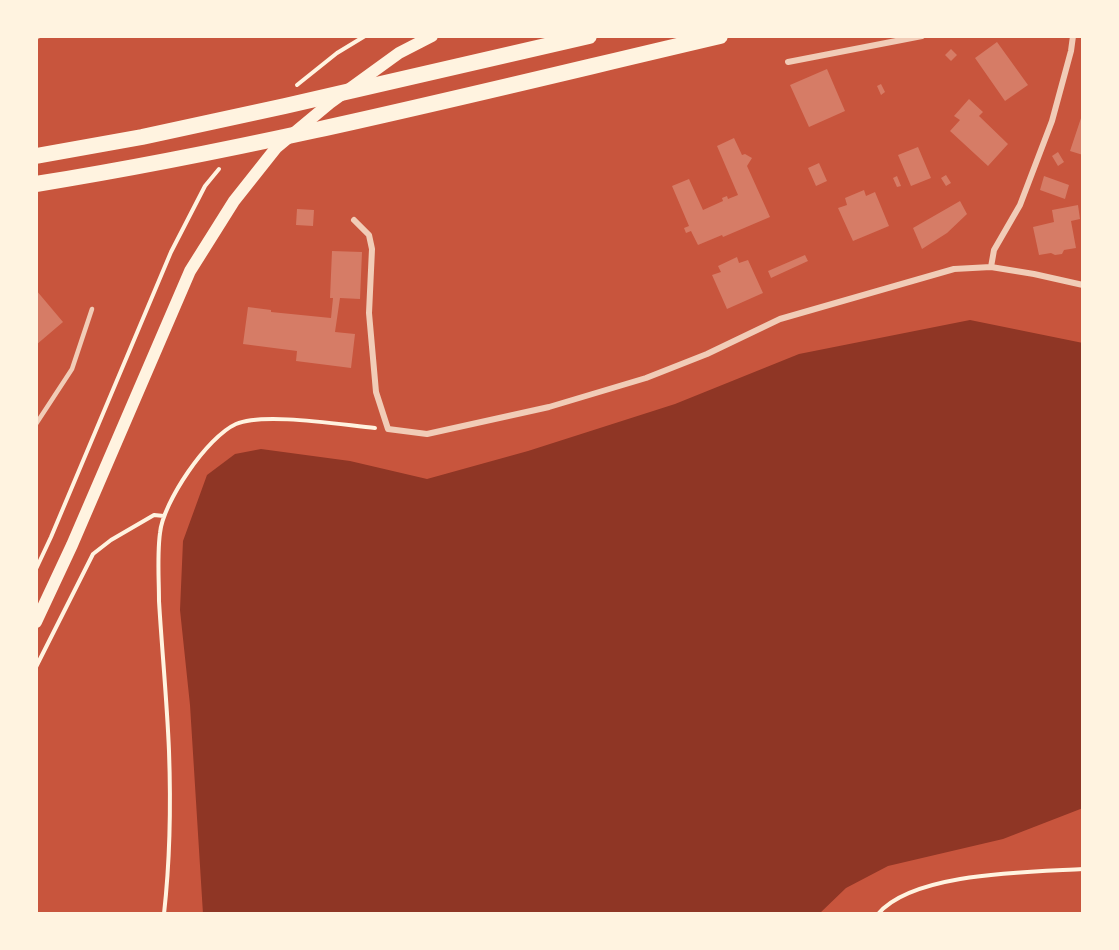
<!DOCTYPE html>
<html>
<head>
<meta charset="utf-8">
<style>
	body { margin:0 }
	#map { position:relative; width:1119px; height:950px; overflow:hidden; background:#c8553d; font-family:"DejaVu Sans",sans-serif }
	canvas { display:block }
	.frame { position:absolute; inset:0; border:38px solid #fff3e0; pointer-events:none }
</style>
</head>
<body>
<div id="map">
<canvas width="1119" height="950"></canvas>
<div class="frame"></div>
</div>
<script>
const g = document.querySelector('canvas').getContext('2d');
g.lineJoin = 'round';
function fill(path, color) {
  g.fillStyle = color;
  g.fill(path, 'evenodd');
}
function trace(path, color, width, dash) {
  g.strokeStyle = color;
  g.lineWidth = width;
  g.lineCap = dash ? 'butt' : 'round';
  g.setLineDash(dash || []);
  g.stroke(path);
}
const water = new Path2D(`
	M970,320L1083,343V808L1003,839L888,866L846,888L819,914H203L190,705L180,610L183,541L207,475L235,454L261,449L350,461L427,479L528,451L675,404L799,354Z`);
const building = new Path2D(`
	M997,42L1028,85L1005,101L975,58Z
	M951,49L957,55L951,61L945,55Z
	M827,69L845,111L809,127L790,85Z
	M881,84L885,92L881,95L877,86Z
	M969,99L983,112L979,116L1008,144L988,166L950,131L960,120L954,116Z
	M1083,112V155L1070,151Z
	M734,138L742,155L745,154L752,158L747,166L770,217L723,237L722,235L698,245L691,231L686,233L684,228L689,226L672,186L689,179L703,210L723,201L722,198L727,196L728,199L738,195L717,146Z
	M918,147L931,178L911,186L898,155Z
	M1058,152L1064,162L1058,166L1052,156Z
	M819,163L827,181L816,186L808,168Z
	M946,175L951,183L946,186L941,178Z
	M897,176L901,186L897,187L893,178Z
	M1044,176L1069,185L1065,199L1040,190Z
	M864,190L866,196L875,192L889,226L853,241L838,208L847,205L845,198Z
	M960,201L967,214L947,233L922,249L913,228Z
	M1078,205L1080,219L1071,221L1076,248L1064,250L1062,254L1055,255L1051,253L1039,255L1033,227L1054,222L1052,210Z
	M297,209L314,210L313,226L296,225Z
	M332,251L362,252L360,299L340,298L335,332L355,334L351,368L296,361L297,351L243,344L248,307L271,310V312L331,318L333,298H330Z
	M805,255L808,261L771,278L768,271Z
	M737,257L739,263L748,260L763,293L727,309L712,275L721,272L718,266Z
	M36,290L63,322L36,345Z`);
const path = new Path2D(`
	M297,85L337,53L365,36
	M36,569L51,537L171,252L205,186L219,169
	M36,667L93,554L111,540L154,515L164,516
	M164,914C170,860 171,805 169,751C167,701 162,651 159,601C159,579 157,555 160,533C163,502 207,437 236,424C264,412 342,425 375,428
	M878,914C913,872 1030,872 1083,869`);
const service = new Path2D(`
	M36,424L72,369L92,309`);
const minor = new Path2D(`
	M788,62L922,36
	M354,220L369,235L372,249L369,313L376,392L388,429L427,434L549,407L646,378L707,354L780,319L954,269L991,267L1034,274L1083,285
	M991,267L994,250L1020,205L1052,121L1071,51L1073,36`);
const secondary = new Path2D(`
	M36,622L72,545L190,271L234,201L276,148L330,103L399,53L432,36`);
const motorway = new Path2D(`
	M36,156L142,137L285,106L589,36
	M36,184C266,147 493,89 720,36`);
const rail = new Path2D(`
	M36,38L39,36`);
fill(water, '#8f3625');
fill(building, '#d67c66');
trace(path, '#fff3e0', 4);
trace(service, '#f1ccb7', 4.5);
trace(minor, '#f1ccb7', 6);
trace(secondary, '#fff3e0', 12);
trace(motorway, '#fff3e0', 16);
trace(rail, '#e9b49f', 4.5);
</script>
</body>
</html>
